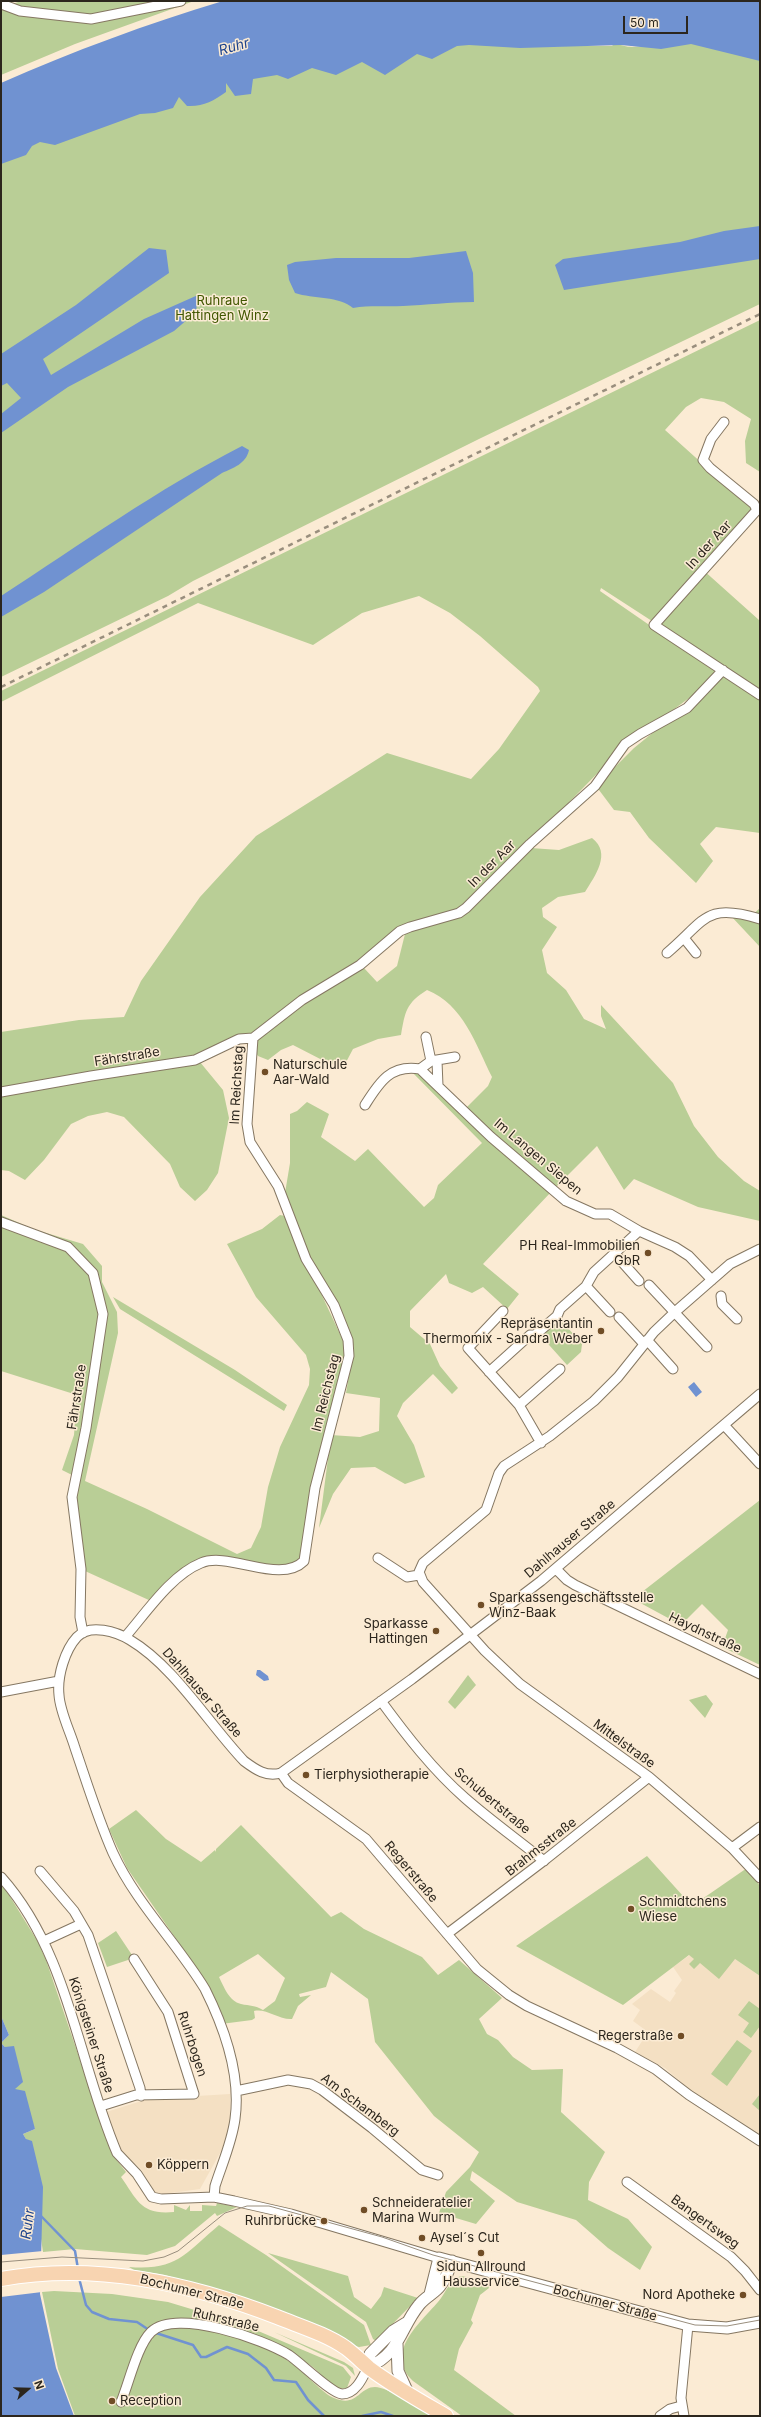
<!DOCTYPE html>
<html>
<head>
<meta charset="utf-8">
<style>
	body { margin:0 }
	#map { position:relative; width:761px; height:2417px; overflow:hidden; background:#fbebd4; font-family:Inter,sans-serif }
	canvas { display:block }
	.frame { position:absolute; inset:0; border:2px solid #2c261d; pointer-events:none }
	.north { position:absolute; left:8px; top:2369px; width:40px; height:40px; -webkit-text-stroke:3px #fbebd4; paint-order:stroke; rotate:70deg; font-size:11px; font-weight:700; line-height:16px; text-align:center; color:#2c261d }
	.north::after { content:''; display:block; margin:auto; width:14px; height:18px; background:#2c261d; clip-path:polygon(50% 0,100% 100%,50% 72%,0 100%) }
	.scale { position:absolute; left:623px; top:16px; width:65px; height:18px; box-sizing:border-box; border:2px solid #2c261d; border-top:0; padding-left:5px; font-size:12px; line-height:14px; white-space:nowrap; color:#2c261d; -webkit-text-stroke:3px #fbebd4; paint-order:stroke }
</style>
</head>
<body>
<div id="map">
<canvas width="761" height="2417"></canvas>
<div class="frame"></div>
<div class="north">N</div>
<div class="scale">50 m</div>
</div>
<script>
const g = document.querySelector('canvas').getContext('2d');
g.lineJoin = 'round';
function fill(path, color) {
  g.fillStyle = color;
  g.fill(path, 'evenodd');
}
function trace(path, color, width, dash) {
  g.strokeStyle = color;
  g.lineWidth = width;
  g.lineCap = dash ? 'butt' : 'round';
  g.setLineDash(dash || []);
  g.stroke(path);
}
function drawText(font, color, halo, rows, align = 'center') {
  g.font = font + ' Inter,sans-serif';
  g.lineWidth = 3;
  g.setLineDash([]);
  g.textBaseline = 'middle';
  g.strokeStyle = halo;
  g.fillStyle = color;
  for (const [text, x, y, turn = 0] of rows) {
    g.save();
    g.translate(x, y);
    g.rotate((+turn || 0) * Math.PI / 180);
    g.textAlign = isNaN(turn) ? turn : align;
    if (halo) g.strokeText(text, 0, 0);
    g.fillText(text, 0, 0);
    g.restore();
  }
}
const built = new Path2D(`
	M690,1955L695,1959H735L760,1976V2134L690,2090L665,2068L635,2052L648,2032L633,2021L640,2010L632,2004L651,1989L670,2002L676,1993L674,1991L682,1980L673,1967Z
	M230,2094V2120L225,2144L200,2189L156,2195L141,2169L115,2145L106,2112L148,2099Z`);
const green = new Path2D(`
	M21,1H194L75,44L1,75V8Z
	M456,39L525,47L566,46L567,45L568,46H612L616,42C627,51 645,45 658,44C692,40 727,47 760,51V304L481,438L193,581L168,596L1,677V151L256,70Z
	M760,320V472L746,463L745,441L751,419L724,402L701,398L686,407L665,430L754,510L702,569L759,620L760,619V833L716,827L700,844L713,861L696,883L649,838L630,812L614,810L596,786L634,748L724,675L726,669L601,588L600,591L658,631L724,672L622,748L466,908L403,926L363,962L297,999L258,1030L195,1056L223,1090L229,1118L218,1173L207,1190L195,1201L180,1187L170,1164L124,1117L107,1112L88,1116L71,1124L44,1160L25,1180L9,1171L1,1170V1032L79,1020L124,1017L141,981L200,897L256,836L387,753L471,779L499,749L540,691L538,687L480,636L450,613L419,596L362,613L313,645L198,603L1,702V691Z
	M592,838C612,853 595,876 585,892L558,897L542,908L543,917L557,927L542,950L547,973L566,990L584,1019L606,1029L601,1016V1005L673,1083L694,1126L718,1157L744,1181L760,1191V1221L698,1207L634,1179L624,1190L597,1146L555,1188L466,1108L488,1086L492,1077C476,1045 463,1004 427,990C406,1003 405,1012 401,1035L378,1039L353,1049L344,1066L328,1063L293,1045L281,1050L268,1060L258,1056L254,1050L256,1040L304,1000L364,968L377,982L397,966L405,934L468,911L531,848L559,850Z
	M760,908V947L731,916L749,918Z
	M410,1070L416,1071L551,1192L483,1264L519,1294L507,1309L483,1287L472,1293L449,1283L446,1274L410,1311V1327L430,1344L440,1366L458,1388L452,1394L433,1374L403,1403L397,1416L414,1445L425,1477L405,1484L375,1467L351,1468L333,1494L319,1528L331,1435L360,1437L379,1431L380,1398L346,1393L354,1347L310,1258L285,1193L290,1163V1114L297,1111L307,1102L329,1114L321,1137L355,1161L368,1149L424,1207L434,1198L438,1185L482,1143Z
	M1,1215L33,1229L83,1244L102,1266V1282L117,1312L118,1333L85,1481L147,1509L237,1554L251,1548L261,1527L268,1487L280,1447L309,1385L310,1369L306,1355L256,1297L227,1244L262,1229L280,1215L285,1216L346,1347L329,1426L307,1552L299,1571L209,1558L151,1601L85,1571L74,1486L104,1313L95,1273L69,1245L1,1219Z
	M1,1224L68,1248L92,1274L101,1314L74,1476L62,1470L74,1435L77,1395L1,1371Z
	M113,1297L235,1370L287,1405L284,1411L120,1309Z
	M560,1319L582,1344L581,1352L567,1365L541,1336Z
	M760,1500V1665L722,1647L728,1630L702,1604L681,1625L633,1599Z
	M468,1675L476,1685L455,1709L448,1702Z
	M706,1695L713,1704L705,1718L689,1700Z
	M136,1810L166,1839L201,1862L215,1850L216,1852V1849L241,1825L331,1917L341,1912L364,1929L422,1957L438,1975L459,1960L502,1998L479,2019L487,2034L498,2040L513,2057L532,2070L563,2069L561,2112L605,2152L589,2182L588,2200L628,2219L652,2247L640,2270L608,2248L576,2220L517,2202L472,2171L470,2180L495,2201L476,2224L439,2213L446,2192L470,2167L479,2152L434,2116L375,2042L368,1999L331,1972L326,1987L299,1994L300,1997L311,1995L298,2006L292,2019C279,2020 266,2008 254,2011L255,2018L252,2020L221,2024L194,1965L127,1868L109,1829ZM258,1954L285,1978L275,2001L263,2010C255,2005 250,2006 241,2004C229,2001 224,1987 219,1977Z
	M647,1856L692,1906L747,1868L760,1886V1976L735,1959L719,1979L700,1963L694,1969L689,1964L694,1959L689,1955L623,2005L516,1946Z
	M1,1882L38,1942L46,1960L112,2154L126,2172L121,2177C138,2201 141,2215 174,2212V2205L186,2210L190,2205V2211H202V2205L216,2206L217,2203L237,2207L217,2216L215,2213L175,2246L147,2255L75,2249L43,2252L26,2139L23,2134L35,2129L14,2089L5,2047L1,2043L9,2035L1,2016Z
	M116,1931L134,1958L107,1967L98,1943Z
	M749,2001L760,2009V2026L751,2038L743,2032L749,2023L738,2015Z
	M737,2040L752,2051L727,2086L711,2074Z
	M760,2094V2111L752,2104Z
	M219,2225L266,2255L364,2325L371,2345L359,2347L348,2344L210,2289L165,2275L134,2270L129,2267C177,2271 186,2253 219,2225Z
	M268,2253L348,2276L354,2297L371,2309L381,2296L384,2287L418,2298L376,2341L373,2339L366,2322Z
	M462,2276L490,2282L489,2288L480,2295L471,2320L473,2323L459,2349L454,2370L516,2416H462L413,2381C384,2353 419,2324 438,2302C446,2293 450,2278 462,2276Z
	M54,2291L112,2294L168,2302L244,2325L343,2367L351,2377L347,2388L338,2389C327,2383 320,2372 310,2365C281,2344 251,2332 217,2324L215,2321C206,2320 201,2319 193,2320C189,2321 184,2318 180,2318C166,2317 155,2324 145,2332L152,2340L154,2335C159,2332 165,2329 171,2328C200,2324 266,2344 290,2362C302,2370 323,2394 334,2398C357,2408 359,2387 375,2387C388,2387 420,2409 432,2416H75L58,2369L42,2292Z
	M274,2332L344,2362L353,2368L355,2376L346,2366Z`);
const water = new Path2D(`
	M223,1H760V61L691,44L661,49L621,45L520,48L469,45L457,46L432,59L417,54L385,75L362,62L336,75L312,68L288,79L277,75L253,79L251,94L235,96L226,83V92C213,101 203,107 187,106L179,97L173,108L155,113L140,114L55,145L40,142L32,146L26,155L1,164V83C73,51 147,24 223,1Z
	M760,226V259L564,290L555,265L563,259L680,242L724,231Z
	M149,248L166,250L169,273L43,359L51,375L144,319L198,295L196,312L174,331L68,387L1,433V414L21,398L7,383L1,386V354L76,305Z
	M466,251L473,273L474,302C450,302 426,305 403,306C385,307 370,305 353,308C340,296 313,299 295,293L289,280L287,265L295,262L336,258H409Z
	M242,446L249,450C246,464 233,468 222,473L44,592L1,617V596C81,544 158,489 242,446Z
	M694,1382L702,1392L696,1397L688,1387Z
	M257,1670H260L268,1676L269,1680L264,1681L256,1675Z
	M1,2016L9,2035L1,2043Z
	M1,2043L5,2047L14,2046L23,2082L15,2089L25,2091L35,2129L23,2134L26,2139L32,2141L43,2187L40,2294L56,2368L74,2416H1Z`);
const pier = new Path2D(`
	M43,2251L42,2292L1,2297V2255Z`);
const stream = new Path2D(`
	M41,2216L75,2251L78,2269
	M79,2278L86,2305L92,2312L109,2319L137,2322L149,2330
	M156,2333L193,2345L201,2357H206L227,2347L248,2354L266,2368L274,2380L296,2382L308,2400L324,2416
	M362,2416L381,2412L393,2416`);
const minor = new Path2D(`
	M4,5L20,11L91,19L181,1
	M724,422L711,439L703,460L710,468L754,504L757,510L654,625L760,695
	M684,938L696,953
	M667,953C706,920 705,902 760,919
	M426,1037L431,1061
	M253,1038L302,1000L360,965L400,931L410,927L459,913L466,908L530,844L595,786L625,744L640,734L687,708L723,670
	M437,1061L438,1086
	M420,1069L431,1061L455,1057
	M1,1092L91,1076L195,1060L239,1039L253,1038
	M365,1105C379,1083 390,1064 420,1069L491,1137L566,1201L595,1214H610L639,1231L675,1247L689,1256L712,1280
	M1,1222L68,1247L93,1273L103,1314L86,1428L72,1497L81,1569L80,1617L83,1633
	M760,1249L730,1264L675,1312L654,1332L618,1377L594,1401L550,1436L504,1466L499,1473L486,1510L423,1563L419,1572L423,1582L485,1651L520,1684L649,1777L732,1848L760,1878
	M615,1254L639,1281
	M649,1285L707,1347
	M586,1286L610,1312
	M721,1296L722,1304L737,1319
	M503,1311L468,1348L519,1405L541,1443
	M619,1317L644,1344
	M647,1340L673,1369
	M489,1372L530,1335H535L557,1316L560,1309L586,1286L594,1272L639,1231
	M519,1405L560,1369
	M724,1425L760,1464
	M378,1558L407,1577L419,1575
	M556,1569L567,1580L575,1585L760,1674
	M125,1637C146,1613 171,1575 201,1563C229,1551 280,1585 304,1561L315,1488L349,1356L348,1340L334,1305L306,1259L278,1186L250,1142L247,1124L253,1038
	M1,1692L59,1681
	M381,1701C406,1735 433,1770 465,1798C490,1820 518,1840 544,1861
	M281,1773L288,1783L366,1839L477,1969L509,1995L527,2006L617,2048L655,2069L689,2095L760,2141
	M732,1848L760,1827
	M40,1871L74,1911L88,1935L140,2088L141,2096
	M1,1877C69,1953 78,2062 117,2153L137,2174L152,2197L161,2199L214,2197L234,2201L291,2214L439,2258
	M447,1934L546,1859L649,1777
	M44,1941L81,1924
	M236,2091L288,2080L311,2084L322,2090L372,2128L422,2170L438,2175
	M101,2106L136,2095L194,2094L168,2012L134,1959
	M627,2182L731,2257L745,2271L760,2290
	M214,2197L215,2186C222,2164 232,2142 235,2119C241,2076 224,2027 205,1989C177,1943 136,1903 113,1853C98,1819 87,1783 75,1748C70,1731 60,1712 59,1695C57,1676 65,1650 77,1637C90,1623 117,1632 130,1640C174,1666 208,1723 244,1761C256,1770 266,1777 281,1773L412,1679L541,1581L760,1394
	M121,2402C129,2383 137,2346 151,2332C176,2308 263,2339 289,2355C301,2363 331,2393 342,2394C356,2394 363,2377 368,2367
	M660,2416L670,2409L681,2406
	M684,2416L681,2398L688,2325`);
const tertiary = new Path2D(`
	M430,2294L439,2258L688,2325L727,2328L760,2322
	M397,2344L398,2371L408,2393
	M368,2367C400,2354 400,2328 419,2305C425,2297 435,2293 440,2286C446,2279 449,2270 452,2261
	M368,2367L370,2354L393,2331L406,2323`);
const primary = new Path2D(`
	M1,2279C95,2262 189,2283 277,2317C299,2326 326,2334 346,2348C354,2354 361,2361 369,2368C393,2386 420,2401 446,2416`);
const tram = new Path2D(`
	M1,2262L62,2257L143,2261L164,2257L178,2251L225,2213L247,2206H269L382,2237L433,2255L695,2325L727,2326L760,2320`);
const rail = new Path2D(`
	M1,687L760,314`);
const markers = [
	[265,1072,4,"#704d26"],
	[648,1253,4,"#704d26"],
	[601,1331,4,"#704d26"],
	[481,1605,4,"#704d26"],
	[436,1631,4,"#704d26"],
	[306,1775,4,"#704d26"],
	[631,1909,4,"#704d26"],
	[681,2036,4,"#704d26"],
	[149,2165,4,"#704d26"],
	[364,2210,4,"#704d26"],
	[324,2221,4,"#704d26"],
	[422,2238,4,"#704d26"],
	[481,2253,4,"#704d26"],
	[743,2295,4,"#704d26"],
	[112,2401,4,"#704d26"]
];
const parkNames = [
	["Ruhraue",222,301],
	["Hattingen Winz",222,316]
];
const streetNames = [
	["In der Aar",709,545,-48],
	["In der Aar",492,864,-45],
	["Fährstraße",127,1057,-9],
	["Im Reichstag",237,1085,-87],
	["Im Langen Siepen",538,1157,40],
	["Im Reichstag",326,1393,-76],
	["Fährstraße",77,1397,-81],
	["Dahlhauser Straße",570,1539,-40],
	["Haydnstraße",705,1633,25],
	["Dahlhauser Straße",202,1693,49],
	["Mittelstraße",624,1744,36],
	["Schubertstraße",492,1801,40],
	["Brahmsstraße",541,1847,-38],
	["Regerstraße",411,1872,50],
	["Königsteiner Straße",91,2035,72],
	["Ruhrbogen",192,2044,72],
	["Am Schamberg",360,2105,37],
	["Bangertsweg",705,2222,36],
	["Bochumer Straße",192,2292,14],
	["Bochumer Straße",605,2303,15],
	["Ruhrstraße",226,2320,13]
];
const poiNames = [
	["Naturschule",273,1065],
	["Aar-Wald",273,1080],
	["PH Real-Immobilien",640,1246,"right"],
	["GbR",640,1261,"right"],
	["Repräsentantin",593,1324,"right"],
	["Thermomix - Sandra Weber",593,1339,"right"],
	["Sparkassengeschäftsstelle",489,1598],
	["Winz-Baak",489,1613],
	["Sparkasse",428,1624,"right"],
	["Hattingen",428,1639,"right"],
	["Tierphysiotherapie",314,1775],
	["Schmidtchens",639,1902],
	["Wiese",639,1917],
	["Regerstraße",673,2036,"right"],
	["Köppern",157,2165],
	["Schneideratelier",372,2203],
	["Marina Wurm",372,2218],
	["Ruhrbrücke",316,2221,"right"],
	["Aysel´s Cut",430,2238],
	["Sidun Allround",481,2267,"center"],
	["Hausservice",481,2282,"center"],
	["Nord Apotheke",735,2295,"right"],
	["Reception",120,2401]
];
const waterNames = [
	["Ruhr",234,47,-16],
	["Ruhr",28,2224,-83]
];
fill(built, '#f4e0c3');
fill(green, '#b9ce96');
fill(water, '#7092d1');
fill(pier, '#fbebd4');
trace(stream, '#7092d1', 2.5);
trace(minor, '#857762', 11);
trace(tertiary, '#857762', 13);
trace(primary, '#fff', 16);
trace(minor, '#fff', 9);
trace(tertiary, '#fff', 11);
trace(primary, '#f8d4b1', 14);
trace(tram, '#998e7d', 1);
trace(rail, '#998e7d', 2.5, [5, 5]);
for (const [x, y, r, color] of markers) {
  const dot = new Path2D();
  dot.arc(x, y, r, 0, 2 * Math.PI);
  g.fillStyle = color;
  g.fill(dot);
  trace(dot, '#fbebd4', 1.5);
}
drawText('13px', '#415701', '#fbebd4', parkNames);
drawText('13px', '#2c261d', '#fbebd4', streetNames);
drawText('13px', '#2c261d', '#fbebd4', poiNames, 'left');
drawText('italic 14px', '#1d438d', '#fbebd4', waterNames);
</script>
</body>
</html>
